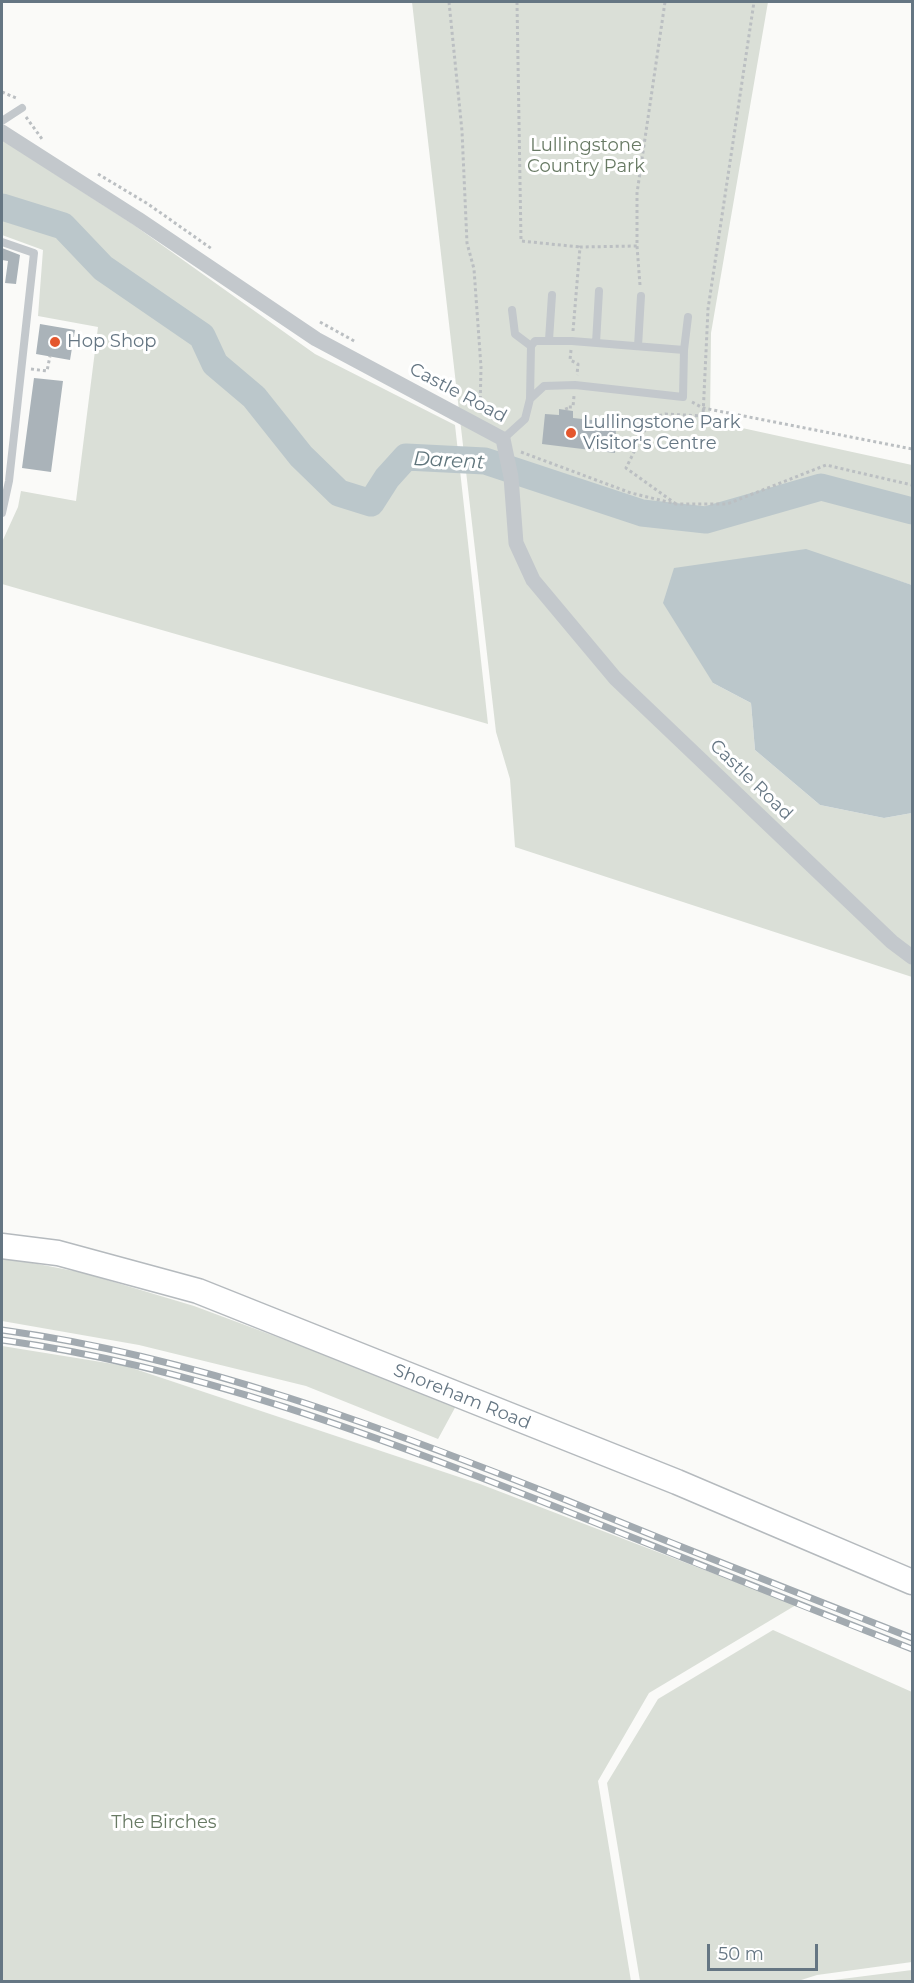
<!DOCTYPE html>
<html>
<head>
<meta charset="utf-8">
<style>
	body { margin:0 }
	#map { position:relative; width:914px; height:1983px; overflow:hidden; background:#fafaf8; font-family:Montserrat,sans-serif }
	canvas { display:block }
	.frame { position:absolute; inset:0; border:3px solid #657683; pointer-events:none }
	.scale { position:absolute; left:707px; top:1944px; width:111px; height:27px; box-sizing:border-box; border:3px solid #657683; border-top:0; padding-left:8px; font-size:18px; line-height:21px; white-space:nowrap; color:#657683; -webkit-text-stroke:4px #fff; paint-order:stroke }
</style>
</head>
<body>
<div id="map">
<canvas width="914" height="1983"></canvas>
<div class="frame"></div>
<div class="scale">50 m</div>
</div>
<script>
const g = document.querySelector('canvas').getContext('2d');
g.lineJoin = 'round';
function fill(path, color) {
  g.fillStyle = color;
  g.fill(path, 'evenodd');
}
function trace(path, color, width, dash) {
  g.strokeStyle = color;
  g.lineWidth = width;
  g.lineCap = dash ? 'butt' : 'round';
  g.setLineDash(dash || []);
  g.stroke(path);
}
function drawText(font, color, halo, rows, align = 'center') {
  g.font = font + ' Montserrat,sans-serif';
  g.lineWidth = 6;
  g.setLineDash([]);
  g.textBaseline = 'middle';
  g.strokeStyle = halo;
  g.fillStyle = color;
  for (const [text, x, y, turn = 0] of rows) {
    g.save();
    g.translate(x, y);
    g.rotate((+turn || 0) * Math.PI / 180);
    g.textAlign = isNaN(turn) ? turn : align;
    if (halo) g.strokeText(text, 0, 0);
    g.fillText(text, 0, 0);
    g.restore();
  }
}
const green = new Path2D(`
	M412,2H768L711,333L710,421L912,465V585L893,579L713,683L751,703L755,750L820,805L884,818L912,813V977L515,847L510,779L496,732Z
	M2,140L131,223L315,354L455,425L488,724L2,584V542L18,507L21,491L76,501L98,327L38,316L43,250L2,235Z
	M2,1257L84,1273L194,1306L457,1404L438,1439L306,1386L139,1345L2,1321Z
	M2,1346L126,1366L480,1484L796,1605L649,1693L598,1781L631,1981H2Z
	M773,1630L912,1692V1962L817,1975L798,1981H640L607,1783L658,1699Z
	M912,1970V1981H826Z`);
const water = new Path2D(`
	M806,549L912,585V813L884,818L820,805L755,750L751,703L713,683L663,603L674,568Z`);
const river = new Path2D(`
	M2,207L63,226L103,268L202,336L215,364L254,397L301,456L339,493L371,503L387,478L406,457L485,461L642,513L706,520L821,487L912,511`);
const building = new Path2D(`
	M2,248L20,255L16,284L5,283L8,261L2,260Z
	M40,324L75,330L70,360L36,354Z
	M34,378L63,381L51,472L22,468Z
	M559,409L573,411V418L601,421V426L616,428L615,453L542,444L545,414L559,415Z`);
const path = new Path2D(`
	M449,2L462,131L467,243L474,269L481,367L480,411
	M517,2L521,241L580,247
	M2,92L16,98
	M26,117L42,139
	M98,174L148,204L212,249
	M640,285L637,246V193L665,2
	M320,322L356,342
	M573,331L580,247L637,246
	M571,350L570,360L578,364L577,375
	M31,369L47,371L50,356
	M692,402L703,408L912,449
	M567,410L566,407H573L574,396
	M521,452L631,493L676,504H727L826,465L912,485
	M676,504L626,468L651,418L665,414L703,416L708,309L754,2`);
const lane = new Path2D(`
	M2,121L22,108
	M2,242L34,253L9,481L2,513
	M512,310L515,334L531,346
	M549,340L552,295
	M596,343L599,291
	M638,346L641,296
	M530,399L531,346L535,341H572L684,350
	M503,439L525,419L530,399L544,386L575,385L683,397L684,350L688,317`);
const street = new Path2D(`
	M2,132L138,219L316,339L503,439L511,477L516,543L533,580L615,678L892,942L912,957`);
const primary = new Path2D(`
	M2,1246L58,1253L198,1291L677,1482L912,1582`);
const rail = new Path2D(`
	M2,1330C198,1357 382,1427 566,1500C681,1547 797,1593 912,1638
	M2,1340C197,1367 379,1437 561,1509C678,1556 795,1603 912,1649`);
const markers = [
	[55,342,6,"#e4572e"],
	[571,433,6,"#e4572e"]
];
const parkNames = [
	["Lullingstone",586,146],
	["Country Park",586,167],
	["The Birches",164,1823]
];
const poiNames = [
	["Hop Shop",67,342],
	["Lullingstone Park",583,423],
	["Visitor's Centre",583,444]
];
const streetNames = [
	["Castle Road",458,393,28],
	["Castle Road",751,780,44],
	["Shoreham Road",462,1397,22]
];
const waterNames = [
	["Darent",449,461,3]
];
fill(green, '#dadfd7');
fill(water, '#bbc7cb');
trace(river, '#bbc7cb', 27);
fill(building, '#aab3b9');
trace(primary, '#b5babe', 27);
trace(path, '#bbbfc2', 3, [3, 3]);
trace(lane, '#c3c8cc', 8);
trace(street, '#c3c8cc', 15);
trace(primary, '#fff', 24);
trace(rail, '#a2aab0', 7);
trace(rail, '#fff', 4.5, [14]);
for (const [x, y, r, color] of markers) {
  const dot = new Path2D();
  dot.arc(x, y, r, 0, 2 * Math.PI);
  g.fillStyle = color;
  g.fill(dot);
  trace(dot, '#fff', 2);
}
drawText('18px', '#687a64', '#fff', parkNames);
drawText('18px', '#657683', '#fff', poiNames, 'left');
drawText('18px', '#657683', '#fff', streetNames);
drawText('italic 20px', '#60757c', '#fff', waterNames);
</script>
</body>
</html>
